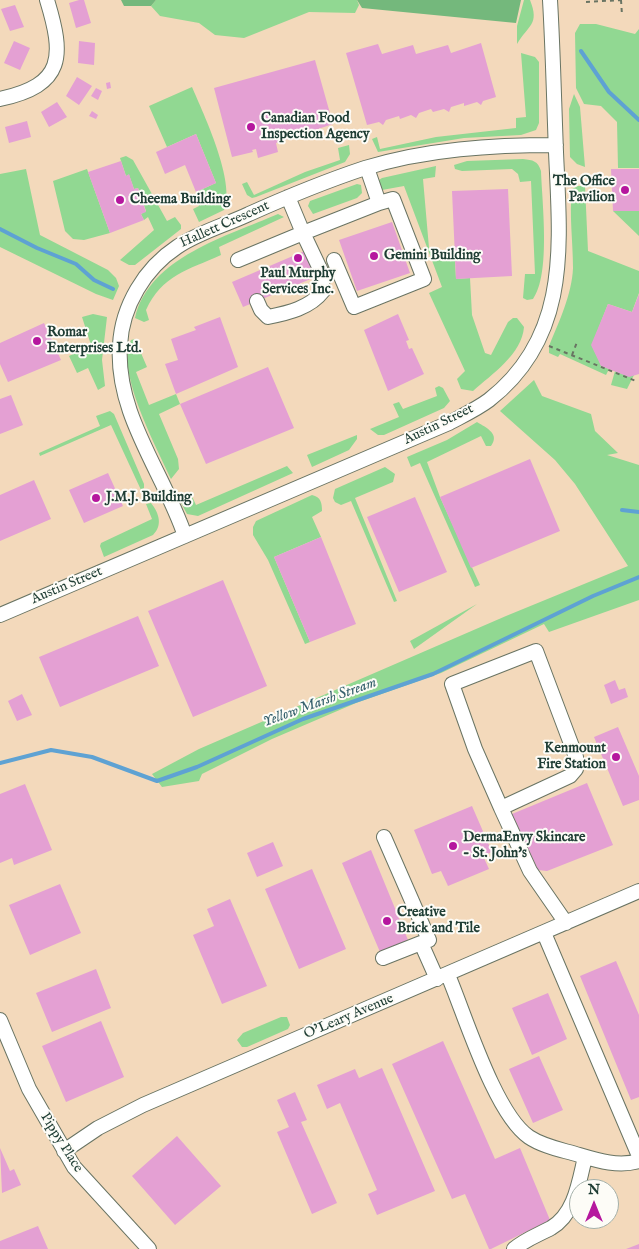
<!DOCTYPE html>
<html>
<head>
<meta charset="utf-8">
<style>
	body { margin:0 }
	#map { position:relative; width:639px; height:1249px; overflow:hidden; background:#f3d9bb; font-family:"IM FELL English",serif }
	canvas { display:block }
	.north { position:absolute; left:569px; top:1179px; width:50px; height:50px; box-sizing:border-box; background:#fdfcf7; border:1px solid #a4b0a9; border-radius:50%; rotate:0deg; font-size:14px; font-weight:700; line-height:20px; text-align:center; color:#1f3d34 }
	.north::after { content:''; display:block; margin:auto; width:18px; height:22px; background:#b5179e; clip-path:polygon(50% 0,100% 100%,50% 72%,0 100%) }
</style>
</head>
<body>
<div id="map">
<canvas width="639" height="1249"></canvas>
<div class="north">N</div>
</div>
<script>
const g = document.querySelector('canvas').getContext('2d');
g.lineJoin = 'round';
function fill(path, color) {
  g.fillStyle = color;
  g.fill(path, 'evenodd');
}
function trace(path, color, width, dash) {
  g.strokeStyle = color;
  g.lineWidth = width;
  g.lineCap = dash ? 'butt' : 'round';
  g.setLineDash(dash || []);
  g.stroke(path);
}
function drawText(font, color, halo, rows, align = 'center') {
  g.font = font + ' "IM FELL English",serif';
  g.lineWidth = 4;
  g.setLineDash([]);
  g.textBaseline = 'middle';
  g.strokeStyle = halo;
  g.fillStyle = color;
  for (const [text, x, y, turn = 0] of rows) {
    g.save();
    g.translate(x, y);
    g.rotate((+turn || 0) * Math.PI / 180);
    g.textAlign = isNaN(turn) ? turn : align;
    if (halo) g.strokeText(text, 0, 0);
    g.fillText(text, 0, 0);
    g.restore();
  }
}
const green = new Path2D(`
	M156,0H357L359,5L355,13L309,12L244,38L215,35L199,23L160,16L151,6Z
	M524,0H530C540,25 528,25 517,44V26Z
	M580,24H596L635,34L639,29V168H618L617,122L601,106L584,104L576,88L575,33Z
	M521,53L535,57L539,62V123L536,130L521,135L464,138L378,152L372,139L377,137L380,149L436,137L516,128V118L526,117Z
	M192,87C204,115 236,182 224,210L199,222L193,209L199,206L196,192L216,183L196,134L167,147L149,106Z
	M574,94L580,107L585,167L577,164L570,157L569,109Z
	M349,145L350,154L345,162L256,197L252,198L247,195L242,184L247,182L254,195L305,172L340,160L338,148Z
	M126,156L133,160L167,221L175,217L181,225V229L135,265H129L120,260L154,230L148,217L144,220L141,214L146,211L138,188L134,189L129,175L126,176L120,158Z
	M523,159C533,160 538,161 541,171C542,202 551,274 533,299L527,300L523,298L525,274H535L531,181L520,182L518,174L512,169L462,171L455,169L454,165L467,161Z
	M436,166L435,177L423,179L429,248L439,251L443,261H455L456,279L470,278L472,315L485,353L491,355L508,322L513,318H517L524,327C522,354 492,374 473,391L461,389L457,379L465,371L429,293L442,287L404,186L382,190L379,185V180L382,178Z
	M26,169L40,235L108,270L116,278L119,286L113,300L96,294L0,247V174Z
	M87,169L110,233L84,240L73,239L65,231L53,181Z
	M357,184L361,185L362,193L357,198L313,214L308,206L310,201Z
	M578,186H585L588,251L639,271V293L632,312L608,304L592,345L601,365L609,369L606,375L560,354L558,357L549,353V346C559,322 572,294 573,268C573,241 569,215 572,189Z
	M613,211H639V236Z
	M278,214L284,217L219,247L221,255C188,270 162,275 146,310L149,320L144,322L135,318C149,257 228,236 278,214Z
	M93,314L107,317L102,360L105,386L98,390L88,368L77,373L69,356L91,345L82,317Z
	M135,339L147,367L136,372L149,405L176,394L180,404L159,414L178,459L179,469L171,479C157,448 115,371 131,340Z
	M615,371L634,375L627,389L611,385Z
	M534,380L542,396L591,414L595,431L618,453L607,455L639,465V600L549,632L544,624L441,673L356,703L272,739L202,774L199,781L162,787L152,774L199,749L506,616L628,566L575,484L555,460L500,411Z
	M439,386L443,388L450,401L444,408L384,435H378L370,429L399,417L393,404L399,402L403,409L437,396L435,388Z
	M110,411L114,414L144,484V488L141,490L111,425L40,456L39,453L100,426L96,416Z
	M477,422C487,428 500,434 491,446H486L481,436L427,462L440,497L480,585L475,587L420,463L411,467L407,457L447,440Z
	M357,435V439L349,450L312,467L307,455Z
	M287,466L293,473L198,516L187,514L180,501L183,495L190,492L196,505Z
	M385,467L395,474L393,482L355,498L397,601L394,602L351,501L341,505L335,502L333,498L335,489Z
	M312,495C321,497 322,503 322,511L312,517L321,537L274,557L310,642L305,644L268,560L253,535V527L256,521Z
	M151,503C159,513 163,525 153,535L104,557L100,546L101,543L152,519L146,504Z
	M477,604L414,649L410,641Z
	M281,1017H287L290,1025L288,1029L247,1047H242L237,1040L243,1033Z`);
const forest = new Path2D(`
	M121,0H156L151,6H124Z
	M357,0H521L516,23L362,8Z`);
const stream = new Path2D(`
	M581,51L609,92L639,120
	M0,229L37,248L76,264L94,280L113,289
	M622,510L639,512
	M0,763L51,750L92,757L157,781L197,767L303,719L433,674L593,596L639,577`);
const building = new Path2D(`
	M79,0H84L91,23L76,28L69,3Z
	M15,5L24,27L10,31L1,9Z
	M14,41L30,48L20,70L4,63Z
	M79,41L95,43L94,65L78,63Z
	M481,43L496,97L483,101L481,105L477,102L464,106V103L451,107L449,112L444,109L433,112L431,109L419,113L416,118L411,115L400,119L399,116L386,120L383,125L379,122L367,125L346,53L378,44L382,54L413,45L416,54L448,45L451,53Z
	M315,60L333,124L276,143L278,152L258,158L256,149L252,150L253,152L232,157L214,88Z
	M77,77L92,86L79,105L66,96Z
	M110,82L111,88L107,89L106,83Z
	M96,88L102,91L98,100L91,96Z
	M57,102L67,117L49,127L41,112Z
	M92,111L98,115L96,119L89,116Z
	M27,121L31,137L9,143L5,127Z
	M196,134L216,183L196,192L185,165L165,174L156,152Z
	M121,161L126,176L129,174L134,189L138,188L146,212L141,214L144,220L110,233L88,172Z
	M611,169H639V211H613Z
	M508,189L512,276L456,279L452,191Z
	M392,222L410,273L357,291L339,240Z
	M307,250L318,276L243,307L232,282Z
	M639,294V374L629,377L601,366L591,345L608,304L632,312Z
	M398,314L409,340L406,341L409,349L412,348L424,374L388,391L364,330Z
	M220,317L238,367L176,394L165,364L178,360L171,339L196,330L194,327Z
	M44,323L61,360L8,382L0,364V343Z
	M268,367L294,428L206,464L180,404Z
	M11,395L23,425L0,434V399Z
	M530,459L560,531L471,568L440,497Z
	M108,473L123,506L84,523L69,490Z
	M34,480L51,519L0,541V495Z
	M415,497L447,572L399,592L367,517Z
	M321,537L356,624L310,642L274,557Z
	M223,580L267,686L193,717L148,611Z
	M138,616L159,666L60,707L39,657Z
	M615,680L619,690L625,688L628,697L611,704L604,685Z
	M22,694L32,715L17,721L8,701Z
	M618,727L639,776V800L623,806L594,737Z
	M587,783L613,845L547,871L538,870L512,814Z
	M25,784L52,850L14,865L12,858L0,863V794Z
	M472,806L492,852L483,856L489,869L448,886L441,871L432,874L414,830Z
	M273,842L283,866L257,877L247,853Z
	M371,850L408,940L380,952L342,863Z
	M312,869L346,949L299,969L265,889Z
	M60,884L81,933L30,955L9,905Z
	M230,899L267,986L222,1004L193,935L214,926L207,909Z
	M616,961L639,1015V1097L631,1100L580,976Z
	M96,969L111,1008L52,1032L36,993Z
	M548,993L567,1039L532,1055L512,1008Z
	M101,1021L124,1077L66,1102L42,1046Z
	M443,1041L495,1159L520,1148L550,1220L491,1249H489L465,1194L452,1199L392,1064Z
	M539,1056L563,1110L533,1123L509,1069Z
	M382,1068L435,1191L377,1215L368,1194L377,1190L340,1103L327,1109L317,1085L355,1069L359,1078Z
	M295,1092L307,1120L301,1122L337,1203L312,1214L277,1132L289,1127L277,1100Z
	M177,1136L221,1186L175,1225L132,1176Z
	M0,1148L10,1171L14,1169L21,1185L2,1193Z
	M38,1226L48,1249H0V1241Z
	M639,1244V1249H626Z`);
const path = new Path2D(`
	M621,0L622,15
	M586,2L621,0
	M549,346L636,381
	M572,355L577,342`);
const minor = new Path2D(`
	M0,99C65,85 64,56 47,0
	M288,197L303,233L379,203L367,168
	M238,260L303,233L321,271L323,291C310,308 288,313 268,317L261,310L257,301
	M334,260L354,307L424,279L393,199L379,203
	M185,536C164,473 115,414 120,345C122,306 145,268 177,247C199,232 226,225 249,214C287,197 326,181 365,168C426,149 493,145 556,145
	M0,615L449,423C462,416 477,409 489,400C571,336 560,244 556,152C554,101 553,51 550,0
	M536,651L576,757V769L570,776L501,808L475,749L452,684Z
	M501,808L530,871L566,923
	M384,837L429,940L421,943
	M544,933L639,1156
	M383,958L421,943L437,979
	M448,975C465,1015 495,1114 529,1137C544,1147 563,1150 579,1155C599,1161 619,1167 639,1161
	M0,1020L29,1089L74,1167L149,1249
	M64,1151L98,1128L143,1105L639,891
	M514,1249C526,1239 538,1235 551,1228C575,1214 579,1182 585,1157`);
const markers = [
	[251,127,5,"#b5179e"],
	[625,190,5,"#b5179e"],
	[120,200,5,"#b5179e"],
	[374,256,5,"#b5179e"],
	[298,258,5,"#b5179e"],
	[37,341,5,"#b5179e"],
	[96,498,5,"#b5179e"],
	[616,757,5,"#b5179e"],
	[453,846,5,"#b5179e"],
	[387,921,5,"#b5179e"]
];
const poiNames = [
	["Canadian Food",261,119],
	["Inspection Agency",261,135],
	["The Office",615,182,"right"],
	["Pavilion",615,198,"right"],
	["Cheema Building",130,200],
	["Gemini Building",384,256],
	["Paul Murphy",298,274,"center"],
	["Services Inc.",298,290,"center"],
	["Romar",47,333],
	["Enterprises Ltd.",47,349],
	["J.M.J. Building",106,498],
	["Kenmount",606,749,"right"],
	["Fire Station",606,765,"right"],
	["DermaEnvy Skincare",463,838],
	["- St. John's",463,854],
	["Creative",397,913],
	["Brick and Tile",397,929]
];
const streetNames = [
	["Hallett Crescent",225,225,-24],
	["Austin Street",439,425,-26],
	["Austin Street",67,586,-23],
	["O'Leary Avenue",349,1017,-23],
	["Pippy Place",61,1143,58]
];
const waterNames = [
	["Yellow Marsh Stream",320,703,-20]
];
fill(green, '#91d892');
fill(forest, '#74b87c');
trace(stream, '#5ea2d3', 4);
fill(building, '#e4a0d3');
trace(minor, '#697463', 16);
trace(path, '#697463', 2, [4, 4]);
trace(minor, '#fff', 14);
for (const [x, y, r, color] of markers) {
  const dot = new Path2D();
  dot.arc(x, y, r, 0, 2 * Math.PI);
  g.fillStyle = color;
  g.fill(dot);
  trace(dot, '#fdfcf7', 2);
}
drawText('bold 14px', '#1f3d34', '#fdfcf7', poiNames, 'left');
drawText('14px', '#1f3d34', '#fdfcf7', streetNames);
drawText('italic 15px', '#35606c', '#fdfcf7', waterNames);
</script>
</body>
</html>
